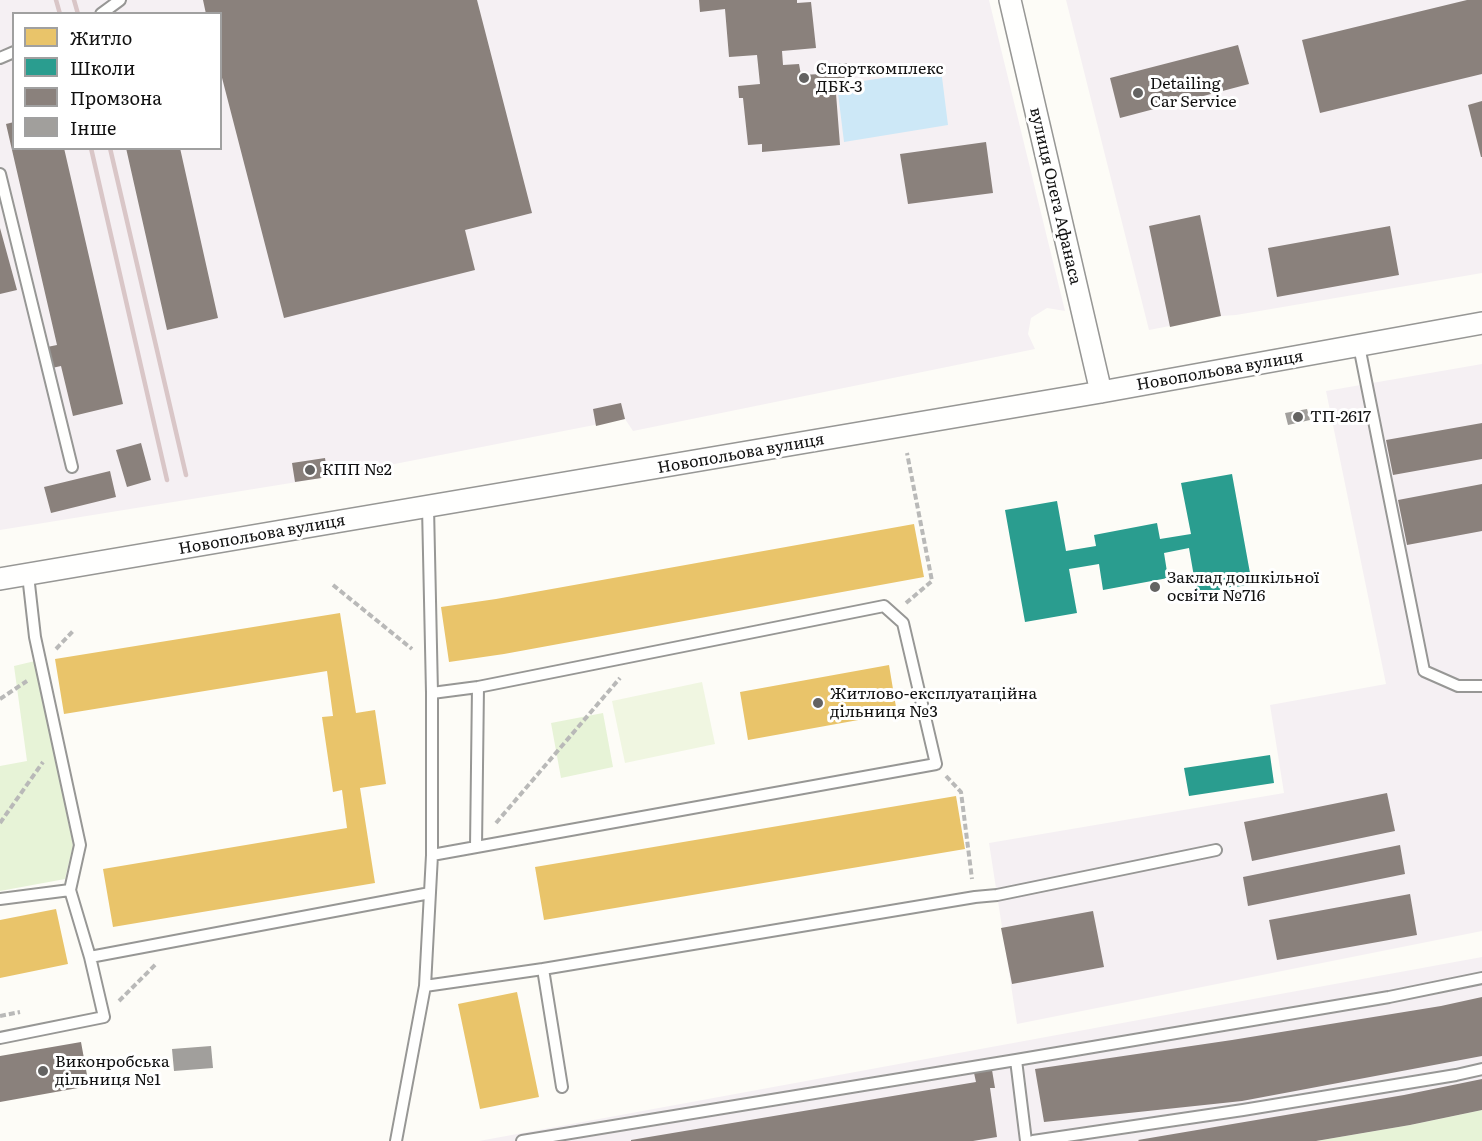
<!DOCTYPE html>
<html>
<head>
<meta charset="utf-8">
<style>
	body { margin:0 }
	#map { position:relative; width:1482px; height:1141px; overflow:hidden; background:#fdfcf7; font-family:Literata,serif }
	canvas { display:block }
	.legend { position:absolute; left:12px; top:12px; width:210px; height:138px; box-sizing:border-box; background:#fff; border:2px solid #a0a0a0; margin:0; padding:8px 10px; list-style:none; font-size:18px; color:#111 }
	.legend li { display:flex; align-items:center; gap:12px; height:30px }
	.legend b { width:30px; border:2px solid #a0a0a0 }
</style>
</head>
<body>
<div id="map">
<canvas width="1482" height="1141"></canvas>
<ul class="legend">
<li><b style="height:16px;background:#e9c46a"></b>Житло</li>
<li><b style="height:16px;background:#2a9d8f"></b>Школи</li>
<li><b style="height:16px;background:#8a817c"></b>Промзона</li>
<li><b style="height:16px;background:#a19f9c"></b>Інше</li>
</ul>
</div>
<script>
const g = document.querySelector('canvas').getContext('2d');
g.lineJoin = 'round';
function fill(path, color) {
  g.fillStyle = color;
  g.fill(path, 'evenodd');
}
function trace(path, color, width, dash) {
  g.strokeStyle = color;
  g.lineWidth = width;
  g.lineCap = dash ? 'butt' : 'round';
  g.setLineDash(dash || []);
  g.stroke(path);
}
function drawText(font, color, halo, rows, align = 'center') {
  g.font = font + ' Literata,serif';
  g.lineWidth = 6;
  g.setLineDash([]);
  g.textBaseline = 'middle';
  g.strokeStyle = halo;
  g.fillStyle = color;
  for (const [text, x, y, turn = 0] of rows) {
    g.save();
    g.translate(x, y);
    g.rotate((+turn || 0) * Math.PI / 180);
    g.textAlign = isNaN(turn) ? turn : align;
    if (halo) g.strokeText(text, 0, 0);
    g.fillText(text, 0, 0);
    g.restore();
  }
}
const industrial = new Path2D(`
	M0,0H989L1065,311L1047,308L1031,318L1028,334L1035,349L633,431L625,419L328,477L0,530ZM14,14H220V148H14Z
	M1066,0H1482V273L1236,315L1221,316L1149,330Z
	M1482,364V931L1017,1024L989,843L1284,793L1270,705L1386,684L1326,391Z
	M1482,957V1110L1410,1125L1316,1141H479Z`);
const green = new Path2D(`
	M35,661L73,845L65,879L0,891V766L27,761L14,666Z
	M603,713L613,767L561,778L551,723Z
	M1482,1110V1141H1316L1410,1125Z`);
const pitch = new Path2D(`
	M702,682L715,744L625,763L612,701Z`);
const water = new Path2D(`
	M941,69L948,125L844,142L837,85Z`);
const homes = new Path2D(`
	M914,524L924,577L504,654L449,662L441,607L496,599Z
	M340,613L356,713L375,710L386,784L360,788L375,883L113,927L103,869L347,828L342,790L333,792L322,717L333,716L327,671L64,714L55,659Z
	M889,665L897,713L748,740L740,692Z
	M956,796L965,849L544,920L535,867Z
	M56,909L68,964L0,978V920Z
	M517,992L539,1097L480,1109L458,1004Z`);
const schools = new Path2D(`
	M1232,474L1252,584L1197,594L1189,548L1164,553L1168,578L1103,590L1099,564L1069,569L1077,613L1025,622L1005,510L1057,501L1066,551L1096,546L1094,535L1157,523L1160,539L1191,534L1181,483Z
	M1270,755L1274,783L1189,796L1184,768Z`);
const industry = new Path2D(`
	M203,0H477L532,213L465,230L475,270L284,318L220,70V14H206Z
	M699,0H797V3L811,2L816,48L782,51L783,65L799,64L801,75L821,74L820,65L847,63L849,80L835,81L840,145L762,152V144L748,145L743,98H739L738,86L760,84L757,55L729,57L725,9L700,12Z
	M1467,0H1482V74L1320,113L1302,40Z
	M1238,45L1249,84L1120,118L1110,78Z
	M1482,101V157H1481L1468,105Z
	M14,122V148H64L123,404L73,416L61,366L52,368L47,347L57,345L6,124Z
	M986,142L993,193L908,204L900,154Z
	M126,148H180L218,318L167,330Z
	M1200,215L1221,316L1170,327L1149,226Z
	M1390,226L1399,275L1277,297L1268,248Z
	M0,228L17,290L0,294Z
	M621,403L625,419L596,426L593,409Z
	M1482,423V459L1393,475L1386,440Z
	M141,443L151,480L127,487L116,450Z
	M325,458L328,477L295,482L292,463Z
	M110,471L116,497L51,513L44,487Z
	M1482,484V531L1407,545L1398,500Z
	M1387,793L1395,831L1252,861L1244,822Z
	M1400,845L1405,874L1248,906L1243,877Z
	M1410,894L1417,935L1277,960L1269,920Z
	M1093,911L1104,967L1012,984L1001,928Z
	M1482,997V1056L1242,1101L1044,1122L1035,1069L1232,1040L1441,1006Z
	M81,1042L89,1086L0,1102V1056Z
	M992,1070L995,1088H990L997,1137L973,1141H631V1140L976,1082L974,1073Z
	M1482,1079V1110L1410,1125L1316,1141H1139L1138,1140L1404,1095Z`);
const building = new Path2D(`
	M1307,409L1310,420L1288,425L1285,413Z
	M211,1046L213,1068L174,1071L172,1049Z`);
const path = new Path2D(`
	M333,585L412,649
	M906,603L932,581L907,453
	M56,649L74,630
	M0,699L27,681
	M946,776L961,792L972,879
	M0,823L43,762
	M496,823L620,678
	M119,1001L156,964
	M0,1016L20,1012`);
const lane = new Path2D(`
	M101,14L120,0
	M0,58L14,52
	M0,174L72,467
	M1359,346L1424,671L1458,686H1482
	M432,693L478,687L884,606L903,623L936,764L432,855
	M476,847L478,687
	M0,899L70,890
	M90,957L430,893
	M543,969L562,1087
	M425,986L543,969L975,897L997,895L1216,850
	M0,1038L104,1017L90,957L70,890L80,845L35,637L28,575
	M1016,1060L1026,1141
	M396,1141L425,986L432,855V693L428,507
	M522,1141L1016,1060L1389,997L1482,978
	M1033,1141L1243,1110L1456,1075L1482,1069`);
const street = new Path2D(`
	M1010,0L1101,392
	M0,579L1101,392L1482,323`);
const rail = new Path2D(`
	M56,0L60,14
	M74,0L78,14
	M91,148L167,480
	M110,148L186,475`);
const markers = [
	[804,78,6,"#646362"],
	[1138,93,6,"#646362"],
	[1298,417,6,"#646362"],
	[310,470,6,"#646362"],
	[1155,587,6,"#646362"],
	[818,703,6,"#646362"],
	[43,1071,6,"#646362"]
];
const poiNames = [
	["Спорткомплекс",816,69],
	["ДБК-3",816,87],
	["Detailing",1150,84],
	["Car Service",1150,102],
	["ТП-2617",1310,417],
	["КПП №2",322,470],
	["Заклад дошкільної",1167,578],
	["освіти №716",1167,596],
	["Житлово-експлуатаційна",830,694],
	["дільниця №3",830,712],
	["Виконробська",55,1062],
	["дільниця №1",55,1080]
];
const streetNames = [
	["вулиця Олега Афанаса",1055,196,77],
	["Новопольова вулиця",1220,371,-10],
	["Новопольова вулиця",741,454,-10],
	["Новопольова вулиця",262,535,-10]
];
fill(industrial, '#f5f0f3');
fill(green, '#e7f3d7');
fill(pitch, '#f0f6e1');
fill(water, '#cde8f7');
fill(homes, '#e9c46a');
fill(schools, '#2a9d8f');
fill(industry, '#8a817c');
fill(building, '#a19f9c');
trace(lane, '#979795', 14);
trace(street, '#979795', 24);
trace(path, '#b9b9b8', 4, [6, 3]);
trace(lane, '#fffffe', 10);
trace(street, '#fffffe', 21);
trace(rail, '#d9c6c7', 4.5);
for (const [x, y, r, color] of markers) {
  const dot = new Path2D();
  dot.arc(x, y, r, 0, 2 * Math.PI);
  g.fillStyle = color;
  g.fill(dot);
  trace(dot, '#fff', 2);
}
drawText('16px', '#111', '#fff', poiNames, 'left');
drawText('16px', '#111', '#fff', streetNames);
</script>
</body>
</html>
